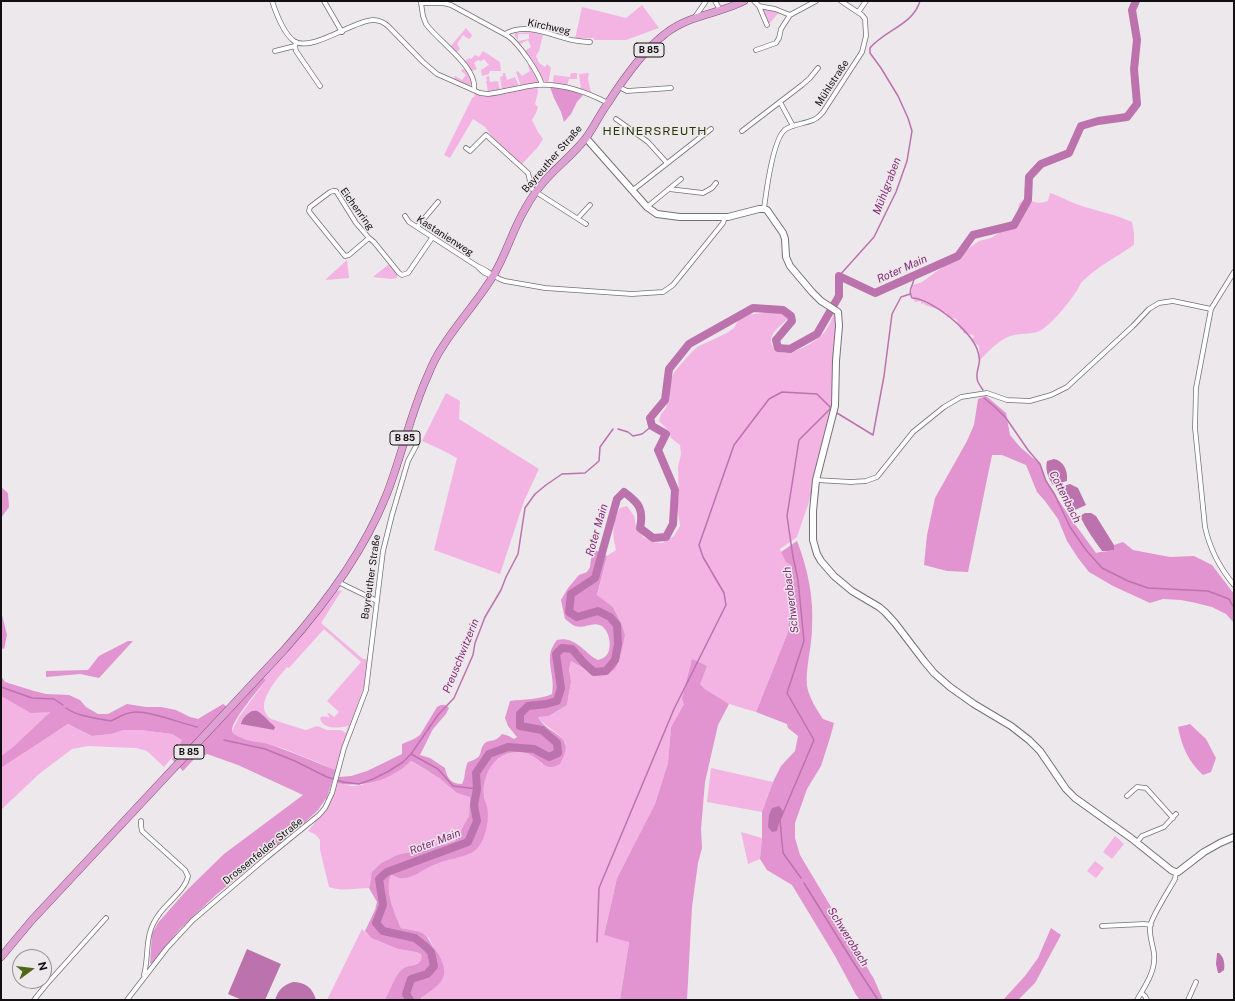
<!DOCTYPE html>
<html>
<head>
<meta charset="utf-8">
<style>
	body { margin:0 }
	#map { position:relative; width:1235px; height:1001px; overflow:hidden; background:#ede8eb; font-family:"Public Sans",sans-serif }
	canvas { display:block }
	.frame { position:absolute; inset:0; border:2px solid #110f11; pointer-events:none }
	.north { position:absolute; left:12px; top:949px; width:40px; height:40px; box-sizing:border-box; background:#ede8eb; border:1px solid #959194; border-radius:50%; rotate:75deg; font-size:11px; font-weight:700; line-height:16px; text-align:center; color:#110f11 }
	.north::after { content:''; display:block; margin:auto; width:14px; height:18px; background:#506818; clip-path:polygon(50% 0,100% 100%,50% 72%,0 100%) }
</style>
</head>
<body>
<div id="map">
<canvas width="1235" height="1001"></canvas>
<div class="frame"></div>
<div class="north">N</div>
</div>
<script>
const g = document.querySelector('canvas').getContext('2d');
g.lineJoin = 'round';
function fill(path, color) {
  g.fillStyle = color;
  g.fill(path, 'evenodd');
}
function trace(path, color, width, dash) {
  g.strokeStyle = color;
  g.lineWidth = width;
  g.lineCap = dash ? 'butt' : 'round';
  g.setLineDash(dash || []);
  g.stroke(path);
}
function drawText(font, color, halo, rows, align = 'center') {
  g.font = font + ' "Public Sans",sans-serif';
  g.lineWidth = 3;
  g.setLineDash([]);
  g.textBaseline = 'middle';
  g.strokeStyle = halo;
  g.fillStyle = color;
  for (const [text, x, y, turn = 0] of rows) {
    g.save();
    g.translate(x, y);
    g.rotate((+turn || 0) * Math.PI / 180);
    g.textAlign = isNaN(turn) ? turn : align;
    if (halo) g.strokeText(text, 0, 0);
    g.fillText(text, 0, 0);
    g.restore();
  }
}
const green = new Path2D(`
	M642,5L659,28L626,40H594V38L575,39L582,7L626,18Z
	M763,8L778,12H779L770,23H769L762,9Z
	M466,28L472,35L470,39L467,38L463,35L457,44L460,49L456,53L450,47Z
	M533,32L543,35L539,51L536,56L539,63L545,67L547,64L551,68L548,84L544,81L525,51L531,47L528,40L520,44L518,41L529,39V34H518V40L514,35L516,33Z
	M483,51L500,62L501,71H490L489,74L482,76L481,70L489,65L484,59L481,61L478,60L474,63L477,69L472,71L465,61L469,58L471,59L475,55L479,57Z
	M529,65L537,78L539,84L521,86L516,72L518,71L522,76L530,71L528,66Z
	M464,68L471,77V84L468,86L454,79L455,76L462,80L466,75L461,71Z
	M503,73H505L507,80L515,77L519,87L502,90L500,77L503,76Z
	M571,73H577V79H569L567,86L553,83L554,75L570,77Z
	M589,73L588,79L591,92L581,89L579,74Z
	M489,76L490,82L498,81L500,90L488,92L486,81H487L486,77Z
	M537,86L538,92L535,104L538,107L536,113L532,120L538,132L543,139L538,147L522,164L519,163L493,138L485,127L473,119L450,158L444,155L472,98L474,97L475,92L480,94Z
	M1050,193C1060,196 1069,202 1079,205C1097,211 1114,214 1132,222L1134,233V245C1118,256 1098,266 1084,280C1080,283 1079,288 1076,292C1067,305 1055,320 1043,329C1034,335 1024,333 1014,335C1000,338 990,350 980,360L979,346L971,340L974,337L973,335L963,333V330L960,329L956,319L947,317L946,312L943,313L937,309L925,305L924,303L921,304V301L915,302L911,294L913,285L922,282L979,241L991,238L1002,231L1017,215L1019,204L1023,200C1035,199 1034,206 1048,201Z
	M347,260L349,278L326,280V279Z
	M389,264L397,274V278L392,279L373,277Z
	M772,312C779,312 784,313 788,319C780,326 766,335 773,347C782,362 813,344 822,335C828,329 831,321 834,313L837,319L833,403L813,490L797,537L780,549L781,552L791,564L793,584L790,603L788,632L756,712L729,704L705,689L700,684L684,704L671,727L668,763L655,804L617,878L604,935L629,941L620,1000H421L439,954L434,948L429,938L401,928C395,914 384,890 391,875L400,878L422,871L429,866L442,861L463,856L487,806C484,798 483,791 484,782C487,763 510,745 529,753C534,756 539,761 543,765L566,744L560,736L541,721L538,717L549,716L567,705L571,682L569,669L571,661L581,666L620,658L622,647L621,623L613,607L597,596L607,556L616,550C612,534 612,522 620,508L627,506L634,516L636,526L643,537L652,542L662,543L674,536L680,526L677,505L679,497L678,467L681,454L680,445L671,438L669,431L659,421L661,414L666,408L667,404L666,400L672,377L675,371L689,355L697,347L727,333L734,328L739,319L746,315Z
	M446,393L460,401L459,419L539,469L524,501L500,574L434,550L457,458L440,449L422,441Z
	M342,590L321,623L363,659H368L364,686L346,736L336,770L285,749L234,736L232,731L239,717L266,680L262,677L312,622L337,591ZM324,629L361,662L327,701L339,712L334,717L329,713L327,714L329,716V718L326,716L325,717L323,716L320,718C322,730 339,728 348,726L346,733L341,730H327L317,726L306,730L302,729L271,719C252,706 277,679 287,667L289,668ZM257,711L271,723H241C242,716 250,713 257,711Z
	M1,696L11,701L50,712L13,747L1,756Z
	M68,724L92,736L111,734L124,730H140L172,734L182,740C177,750 172,758 164,767L147,751L136,748L88,746L72,749L39,774L1,810V768Z
	M410,761L425,769L439,778L457,793L470,796L469,816L455,841L442,844L422,851L405,853L397,855L381,863L370,880L369,888C354,888 345,892 329,887L320,850V840L316,835L308,831C323,813 331,806 337,783L352,786L361,785L395,773Z
	M711,768L773,782L762,812L707,802Z
	M741,832L762,838L760,859L748,864Z
	M1115,836L1124,844L1112,859L1103,852Z
	M1095,861L1104,868L1096,878L1087,871Z
	M362,929L371,938L398,949L416,952L421,954L422,960L419,963L404,968L386,997V1000H327Z`);
const forest = new Path2D(`
	M550,87L569,90L583,95L577,102L571,114L564,122L561,112L554,98Z
	M986,396L1006,413L1010,435L1020,447L1040,464L1046,481L1069,516L1096,553C1102,551 1108,552 1114,550V545L1123,542L1133,550L1170,557L1194,556L1212,565L1234,594V623L1226,614L1212,607L1196,603L1181,600L1163,599L1150,603L1113,586L1089,572L1078,558L1067,541L1058,519L1045,501L1037,492L1026,465L1002,455H992L968,572L947,571L924,565L927,535L935,498L967,441L974,425L978,399Z
	M1,487L8,493L9,507L1,518Z
	M797,541C808,569 814,599 812,628C812,646 805,670 807,686C809,698 817,710 823,719L834,723L830,738L821,766L807,789L795,823V838L800,855L874,979L883,1000H860L856,995L835,956L792,885L767,870L760,859L762,838V812L773,782L781,766L795,751L798,736L788,728L787,724L756,712L788,632L790,603L793,584L791,565L786,562L781,552Z
	M595,550L607,556L597,595L613,607L621,623L625,635L620,658L615,669L607,674L599,675L591,672L571,661L569,669L571,682L567,705L549,716L538,717C549,737 578,733 560,764C557,765 554,767 551,767C545,767 542,763 538,760C527,750 512,749 499,758C488,767 482,781 484,796C484,800 487,803 487,807C490,820 485,845 473,852C462,858 448,859 436,864C424,868 413,880 399,878C397,877 393,876 391,875C384,890 395,914 401,928C407,930 416,930 422,933C428,937 430,942 433,947C435,950 438,952 439,955C452,980 439,984 421,998V1000H386V997C392,988 395,974 404,968C412,964 424,966 421,954L416,952L398,949L371,938L365,931L375,910L377,902L369,888L372,872L381,863L397,855L405,853L422,851L455,841L469,816L470,797L457,793L439,778L425,769L411,761C406,765 401,770 395,773C379,783 356,787 337,783L339,777L351,776L367,771L402,754V744L414,739L420,735L437,707C442,704 445,704 449,708L446,714L433,729L420,755L430,758L445,768C447,778 451,784 462,784C466,777 464,769 468,762C486,757 477,751 485,743C490,739 495,743 502,734L509,736L514,739L517,737L508,726L505,718L510,701C524,699 539,700 552,694C556,673 542,658 557,640C575,635 584,653 598,660C602,659 606,657 608,653C612,645 609,629 600,625C591,622 584,629 575,626C572,625 568,621 565,619L561,600L568,588L579,575L587,572L590,567L591,559Z
	M1,611L7,635L4,649L1,648Z
	M128,641H133L99,678L80,674L46,677V671L88,670L99,656Z
	M692,659L707,666L700,684L705,689L729,704L718,725L705,782L701,829L702,848L698,863L692,907L687,1000H620L629,942L604,935L617,878L655,804L668,763L671,727L684,704L682,699Z
	M1,676L5,682L34,691L46,694L69,695L80,700L86,707L98,714H108L127,704L146,707H161L176,710L190,717L198,719L223,704L227,707L175,763L172,759L177,750L182,740L172,734L140,730H124L111,734L92,736L68,724L1,768V756L13,747L50,712L31,713L1,696Z
	M262,677L266,680C259,689 232,720 232,730C231,738 258,742 264,743C289,750 311,761 336,770L327,797L318,810L300,827L217,894L180,929L152,964L150,963L152,934L158,923L164,916L187,890L224,854L303,795L238,765L207,754L195,758L183,771L179,767Z
	M1190,724L1206,739L1216,758L1211,772L1203,775C1188,761 1182,747 1178,727Z
	M1051,928L1061,935L1035,983L1018,1000H1003L1025,976L1038,958Z`);
const water = new Path2D(`
	M1054,459C1064,461 1068,471 1067,481L1053,485C1048,477 1045,470 1047,461Z
	M1070,484L1078,488L1086,505L1075,510C1067,504 1061,497 1061,487Z
	M1085,513H1091L1096,516L1114,545V550L1108,551H1102C1094,540 1086,529 1080,516Z
	M252,711C256,711 256,710 259,712C262,714 273,725 275,727L274,730L241,724C242,718 247,714 252,711Z
	M779,806L783,811L780,820L777,831L772,832L768,827L769,815L772,808Z
	M247,949L281,964L265,1000H242L228,994Z
	M1217,953H1219C1224,957 1225,964 1224,970L1220,973H1218L1216,964Z
	M293,982C305,982 313,988 316,1000H275C278,990 283,985 293,982Z`);
const stream = new Path2D(`
	M839,276L874,237L896,192L907,161L912,131L908,118L898,96L881,68L870,53V48C885,30 913,25 920,1
	M914,276C915,285 907,288 912,298C931,298 973,332 978,352C979,355 980,360 979,364C978,370 975,375 978,382C979,384 981,387 983,390
	M984,398L995,407L1006,418L1028,450L1040,464L1046,481L1055,495L1070,527L1086,550L1102,568L1128,581L1148,588L1208,591L1229,599L1234,608
	M837,413L873,435L884,376L892,314L901,297L910,294
	M618,429L628,432L633,436L642,434L652,426
	M1,687L32,698L54,699L63,705
	M66,708C79,717 96,718 111,721C119,717 126,712 135,712C151,711 180,723 197,727
	M224,740L265,749L295,761L327,777L343,782L359,784L373,779L389,771L403,762L411,754L438,715L454,698L473,655L475,643L485,617L501,590L506,577L518,554L525,508L535,494L546,485L562,474L585,473L599,461L600,447L613,429
	M411,754L438,769L453,786L477,789
	M804,883L850,957L878,1000
	M597,942L599,888L674,709L726,605L724,593L703,557L699,545L734,445L769,399L782,392L817,394L831,408L799,440L787,516L793,557L798,580L804,641L787,693L814,740L780,820L783,853L801,878`);
const river = new Path2D(`
	M410,1000L406,994L411,979L427,974L434,966L431,952L425,946L415,938L383,931L376,923L383,905L379,879L387,872L468,842L477,821L474,805L477,789L476,773L489,754L508,747L534,749L549,757L558,753L557,743L542,730L520,726V714L528,706L546,704L557,701L561,688L556,654L562,648L572,649L584,663L594,672L606,671L615,660L618,644L617,625L610,617L598,611L577,617L569,612L571,594L595,578L617,499L624,492C639,503 644,509 640,528L653,538L666,537L673,524L675,490L658,450L666,434L652,426L650,418L665,400L669,369L689,344L753,308L783,310L791,316L792,321L776,340L778,348L790,349L817,334L839,296V276L875,293L958,256L973,235L1014,225L1028,200L1029,177L1041,164L1069,153L1081,126L1098,121L1127,117L1137,104L1134,69L1137,40L1132,10L1136,1`);
const street = new Path2D(`
	M272,1C276,13 283,33 294,41C311,53 354,20 373,20C379,20 385,23 389,27L423,62L437,74L480,93L488,94C504,92 520,87 536,85C560,83 587,92 608,103
	M324,1L342,32
	M421,1V3H443L451,5L508,36C519,44 539,73 542,85
	M715,1L720,10
	M754,1L759,6L775,9L790,15
	M421,3L423,16L426,24C439,42 478,67 474,90
	M759,6L767,25
	M859,11L866,1
	M695,17L706,1
	M505,34C526,22 550,35 572,40C578,41 584,42 590,42
	M296,42L295,46L296,51L320,86
	M756,50L776,43L779,38L781,29L790,15L816,1
	M275,51L295,46
	M619,87L627,91L671,88
	M780,102L793,126
	M616,119L648,142L667,163
	M742,131L802,85L810,78L818,68
	M466,148L470,151L486,135L528,173L532,189L536,192L586,224
	M669,189L703,193L712,188L716,183
	M633,190L711,129
	M647,207L681,179
	M764,209C766,193 773,137 786,129C794,124 804,124 813,120C817,119 820,115 823,112L862,52L866,36L865,19L862,15L841,1
	M405,216L409,222L477,266C488,270 494,278 505,281L545,288L632,294L663,292L673,285L723,223L725,217
	M578,218L590,205
	M417,227L438,202
	M369,238L349,255L345,256L311,214L309,211L310,207L330,192L333,191H336L356,223L369,238L374,242L399,273L402,275L408,273L432,238
	M478,267C483,272 486,275 494,276
	M1234,272L1211,309L1196,388L1195,428L1205,527C1210,550 1219,567 1234,585
	M816,480L851,482L866,481L877,477L913,432L944,407L961,397L987,393L1007,400L1030,401L1051,395L1067,387L1133,326L1149,309L1159,303L1173,301L1211,309
	M338,582L377,601
	M1127,796L1137,787L1146,788L1173,818
	M141,821V826L142,831L185,870L188,876C186,889 168,902 160,913C143,935 150,951 144,975
	M1137,842L1142,836L1164,827L1176,814
	M1102,926L1144,924L1151,925
	M1141,993L1145,996L1147,1000
	M34,1000L46,985L106,918
	M127,1000L167,948L193,920L266,858L319,815L325,808L332,793L344,748L366,690L383,551L392,515L408,461L416,446
	M1137,1000C1145,986 1156,971 1154,954C1153,945 1149,936 1150,926C1152,916 1169,890 1175,879L1176,872
	M1188,1000L1196,982`);
const secondary = new Path2D(`
	M586,138L647,207L657,214L680,217H728L759,209H764L767,210L783,233L785,239L786,257L790,266L812,292L821,301L838,312L839,326L836,361L835,406L816,480L813,511V540L817,554L821,561L834,576L852,591L879,607L885,612L895,623L924,661L934,673L950,687L974,704L1011,726L1029,740L1040,751L1066,789L1075,798L1131,838L1171,870L1175,872H1178L1204,852L1220,843L1234,837`);
const primary = new Path2D(`
	M1,957L32,920L285,649C326,603 363,553 386,496C402,456 410,414 428,375C432,365 437,355 443,346C458,322 478,301 493,276C506,255 512,231 525,209C532,196 541,184 552,173C563,162 576,151 586,138C594,127 600,114 608,103C622,81 644,50 665,34C688,15 719,14 744,1`);
const shields = [
	[649,50,30],
	[405,438,30],
	[189,752,30]
];
const shieldNames = [
	["B 85",649,50],
	["B 85",405,438],
	["B 85",189,752]
];
const streetNames = [
	["Kirchweg",549,27,12],
	["Mühlstraße",832,83,-57],
	["Bayreuther Straße",552,159,-49],
	["Eichenring",357,209,54],
	["Kastanienweg",445,236,33],
	["Bayreuther Straße",371,577,-82],
	["Drossenfelder Straße",263,851,-39]
];
const waterNames = [
	["Mühlgraben",887,186,-69],
	["Roter Main",902,269,-24],
	["Cottenbach",1065,497,63],
	["Roter Main",597,530,-74],
	["Schwerobach",791,600,-97],
	["Preuschwitzerin",461,656,-68],
	["Roter Main",435,842,-21],
	["Schwerobach",848,937,58]
];
const quarterNames = [
	["HEINERSREUTH",655,131]
];
fill(green, '#f3b4e4');
fill(forest, '#e194d0');
fill(water, '#bc72ad');
trace(stream, '#bc72ad', 1.5);
trace(river, '#bc72ad', 8);
trace(street, '#757074', 5.5);
trace(secondary, '#757074', 8);
trace(primary, '#87467b', 8);
trace(street, '#fff', 4);
trace(secondary, '#fff', 6);
trace(primary, '#dda2d2', 7);
for (const [x, y, w] of shields) {
  const box = new Path2D();
  box.roundRect(x - w / 2, y - 7, w, 14, 3);
  g.fillStyle = '#ede8eb';
  g.fill(box);
  trace(box, '#110f11', 1);
}
drawText('bold 9px', '#110f11', null, shieldNames);
drawText('10px', '#110f11', '#ede8eb', streetNames);
drawText('italic 11px', '#842a75', '#ede8eb', waterNames);
g.letterSpacing = '1px';
drawText('12px', '#283800', '#ede8eb', quarterNames);
g.letterSpacing = '0px';
</script>
</body>
</html>
